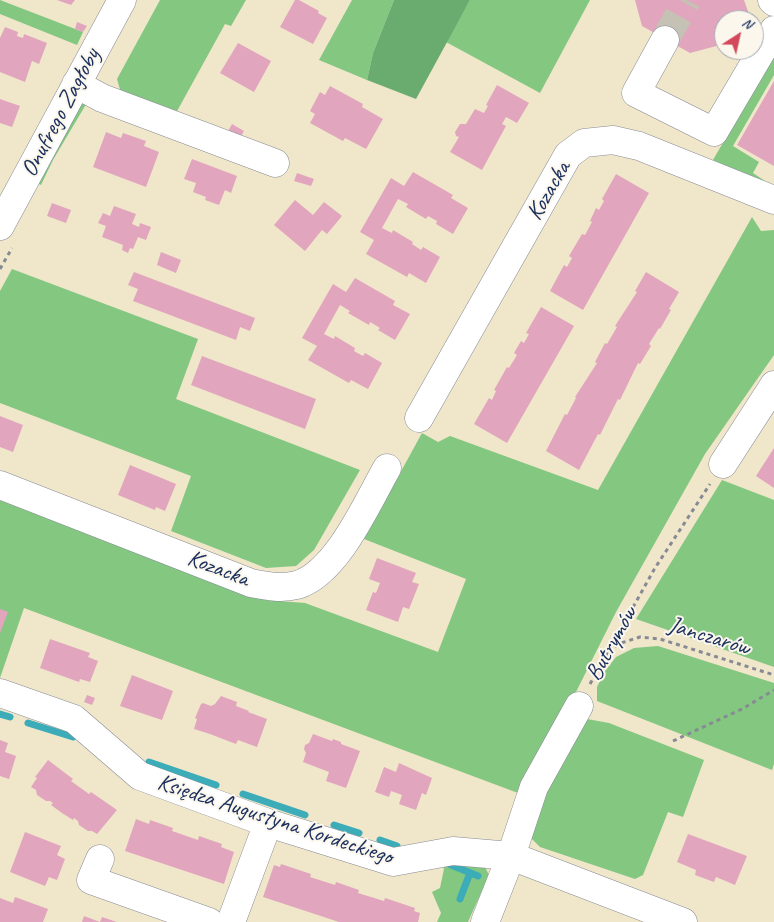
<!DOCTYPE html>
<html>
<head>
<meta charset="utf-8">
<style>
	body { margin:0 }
	#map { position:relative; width:774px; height:922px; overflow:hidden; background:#f0e6ca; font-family:Caveat,sans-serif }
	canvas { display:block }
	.north { position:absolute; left:714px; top:10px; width:50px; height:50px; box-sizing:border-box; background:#fbf7ec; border:1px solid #a1a7b3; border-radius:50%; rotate:35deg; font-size:14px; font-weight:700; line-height:20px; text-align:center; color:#1b2f5e }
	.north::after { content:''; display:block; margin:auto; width:18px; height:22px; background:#d1495b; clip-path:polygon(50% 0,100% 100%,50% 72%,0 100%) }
</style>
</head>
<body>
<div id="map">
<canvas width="774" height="922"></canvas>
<div class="north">N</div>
</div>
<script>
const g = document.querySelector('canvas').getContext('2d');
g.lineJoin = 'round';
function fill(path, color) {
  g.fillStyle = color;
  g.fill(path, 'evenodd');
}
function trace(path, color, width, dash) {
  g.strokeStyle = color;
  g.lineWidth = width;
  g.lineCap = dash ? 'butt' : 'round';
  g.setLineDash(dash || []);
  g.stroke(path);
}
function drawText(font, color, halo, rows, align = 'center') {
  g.font = font + ' Caveat,sans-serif';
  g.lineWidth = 4;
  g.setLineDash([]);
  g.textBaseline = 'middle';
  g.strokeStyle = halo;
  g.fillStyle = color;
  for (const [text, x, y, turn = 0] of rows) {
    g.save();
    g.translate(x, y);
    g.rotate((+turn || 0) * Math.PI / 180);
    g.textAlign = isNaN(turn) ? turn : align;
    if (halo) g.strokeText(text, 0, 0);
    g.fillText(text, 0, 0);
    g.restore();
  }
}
const green = new Path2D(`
	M0,0L83,32L77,45L0,14Z
	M160,0H246L231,26L225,24L176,113L121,93L117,79Z
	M352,0H394L373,53L367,80L319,60Z
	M470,0H590L540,93L446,42Z
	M774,54V75L733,146L759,162L753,173L774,187L713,160Z
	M88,101L53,160L41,185L37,183L79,105Z
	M752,217L761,231L774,230V355L705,454L616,612L571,702L518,793L24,608L0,678V500L265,600L305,603L438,652L466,579L364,539L422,433L438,442L450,436L598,490Z
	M12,269L198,339L176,399L360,470L314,550L296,566L266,568L171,531L191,476L0,403V291Z
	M722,480L774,500V667L636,619Z
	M658,646L774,683V764L772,770L597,701V687L605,671L616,657L634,648Z
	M587,719L609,723L704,760L683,817L668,812L643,875L635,879L540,847L529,836L552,768Z
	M448,861L485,867L489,875L468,922H437L441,913L432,892L440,888L444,869L443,865Z`);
const forest = new Path2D(`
	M394,0H470L416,99L367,80L373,53Z`);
const stream = new Path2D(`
	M0,714L10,717
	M28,723L73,737
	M149,762L216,785
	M243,794L305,815
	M334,825L359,833
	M380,840L397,846
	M451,865L478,876
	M460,899L470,873`);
const building = new Path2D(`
	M57,0H75L71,5Z
	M295,0H299L319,11L318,13L327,18L313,44L280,27Z
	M635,0H744L750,17L738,20H724V44L690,53L642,26Z
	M77,22L87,26L83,32L75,29Z
	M5,27L18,32L17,36L23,38L24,34L47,43L39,64L32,61L25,82L0,72V38Z
	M238,43L271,61L254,92L220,73Z
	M774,81V166L737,145Z
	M497,85L529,103L517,123L506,117L502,124L506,126L482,170L450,152L459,137L456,136L455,132L460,124H466L475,109L484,113L488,106L486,105Z
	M330,86L363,104L362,107L383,119L366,149L345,138L343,141L310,123L315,114L310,111L320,92L325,95Z
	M0,99L20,106L12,127L0,123Z
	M232,124L244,131L240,138L227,133Z
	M106,132L121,138L123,133L146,141L144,146L159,152L146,187L93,167Z
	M192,159L237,176L231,193L225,190L219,205L205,200L206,197L193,192L196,183L184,179Z
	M413,172L453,195L451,198L468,208L453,234L436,224L437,221L428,216L426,219L406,207L408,204L398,199L382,228L392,233L393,230L413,242L412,244L421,250L423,247L440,257L426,283L409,273L407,277L366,254L374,240L360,232L391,178L404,186Z
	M297,173L314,179L311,186L294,181Z
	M616,174L649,193L583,310L550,291L564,265L567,267L572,258L569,256L582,234L585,235L592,222L590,221L596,208L599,210L604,201L602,199Z
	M295,200L313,215L324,202L342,216L327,234L322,230L305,251L274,225Z
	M52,203L71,210L66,223L47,216Z
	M114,206L136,214L132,224L139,227L140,223L151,227L146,240L138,237L133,249L130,248L128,253L122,250L123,245L102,237L106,226L98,223L103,213L110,216Z
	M161,252L181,260L176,273L157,265Z
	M134,272L255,318L250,331L240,327L236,340L133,301L138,289L128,285Z
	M646,272L679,292L669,309L671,310L660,329L659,328L649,344L651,346L640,364L638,363L620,400L618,399L600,435L598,434L579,470L546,451L565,414L567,415L576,398L575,397L597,363L595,362L605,343L607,344L617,327L615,326L637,292L635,291Z
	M355,278L395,301L393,305L410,314L395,340L378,330L380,328L370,322L369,325L348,313L350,311L340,305L324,334L334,339L335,336L355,348L354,351L363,356L365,353L382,363L368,389L351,380L349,383L308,360L317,346L302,338L333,284L346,292Z
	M541,307L574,326L507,443L474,424L489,398L492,400L496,391L494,390L507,367L509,368L517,355L514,353L521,341L524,343L529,334L526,333Z
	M202,356L316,399L305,429L191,385Z
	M0,416L23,425L13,452L0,447Z
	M774,448V488L756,476Z
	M130,465L176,484L165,511L156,507L155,510L118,495Z
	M377,558L416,573L412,582L419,584L409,609L403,607L398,622L366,610L373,592L376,593L380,583L369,579Z
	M0,609L8,612L0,633Z
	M50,639L90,653L88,657L98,661L90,682L80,679L79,682L40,668Z
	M132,675L173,691L162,720L120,706Z
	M87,695L95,698L92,705L84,702Z
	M221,696L237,702L236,706L249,711L248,712L267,719L257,747L238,740L236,744L210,734L194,729L197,719L195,718L201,704L203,703L211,706L215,704Z
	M313,734L332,741L333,739L341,742V744L360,751L346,788L326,781L329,772L303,762L306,753L304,749L305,745L309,743Z
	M0,740L8,743L5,752L16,756L9,779L0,776Z
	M48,760L73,779L71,781L89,794L91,792L117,810L97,834L92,831H88L79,825L78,821L74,818L73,820L62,813L51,805L53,803L50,801H46L37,795L36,790L31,787L37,778L35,777Z
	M399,763L432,778L426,795L422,793L416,810L399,804L402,795L391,791L389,797L375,792L384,767L396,772Z
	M136,819L149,824L150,820L173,828L172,831L198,840L199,836L222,844L221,847L234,852L224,884L125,851Z
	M25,832L61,846L57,855L65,859L57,880L49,877L45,886L10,872Z
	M688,834L747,856L735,885L716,877L714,882L695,875L696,870L677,862Z
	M281,864L311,874L310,877L335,885L336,882L359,890L358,893L384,901L385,898L415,908L414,911L420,913L418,922H339L263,897L274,865L280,867Z
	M15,897L48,909L43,922H0V898L13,903Z
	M84,916L100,922H82Z
	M102,917L117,922H100Z`);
const minorTunnel = new Path2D(`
	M665,40L687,0`);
const path = new Path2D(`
	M0,269L12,248
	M608,651L621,643L640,637L660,639L774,675
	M590,684L655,568L710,484
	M673,741L742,709L774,690`);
const minor = new Path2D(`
	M772,0L774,2
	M665,40L636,93L714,132L774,30
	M76,84L102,98L275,163
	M0,226L122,0
	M419,418L568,155L584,143L613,140L639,146L774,200
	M723,464L774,385
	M0,485L251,583C267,586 281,589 297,585C337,573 367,503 387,468
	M0,693L74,719L140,776L268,823L393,862L453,851L511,856L683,922
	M100,859L91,880L209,922
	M231,922L268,823
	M485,922L511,856L534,787L579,706`);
const streetNames = [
	["Onufrego Zagłoby",61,113,-62],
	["Kozacka",549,191,-60],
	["Kozacka",218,569,21],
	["Janczarów",709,637,17],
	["Butrymów",612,644,-61],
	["Księdza Augustyna Kordeckiego",275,820,18]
];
fill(green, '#83c781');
fill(forest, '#6aac6f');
trace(stream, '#3cacb9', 7);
fill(building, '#e1a6be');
trace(minorTunnel, '#c5c1b4', 28, [28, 14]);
trace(minor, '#868a94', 29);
trace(path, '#868a94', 3, [4, 4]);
trace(minor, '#fff', 28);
drawText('24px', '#1b2f5e', '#fbf7ec', streetNames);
</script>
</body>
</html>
